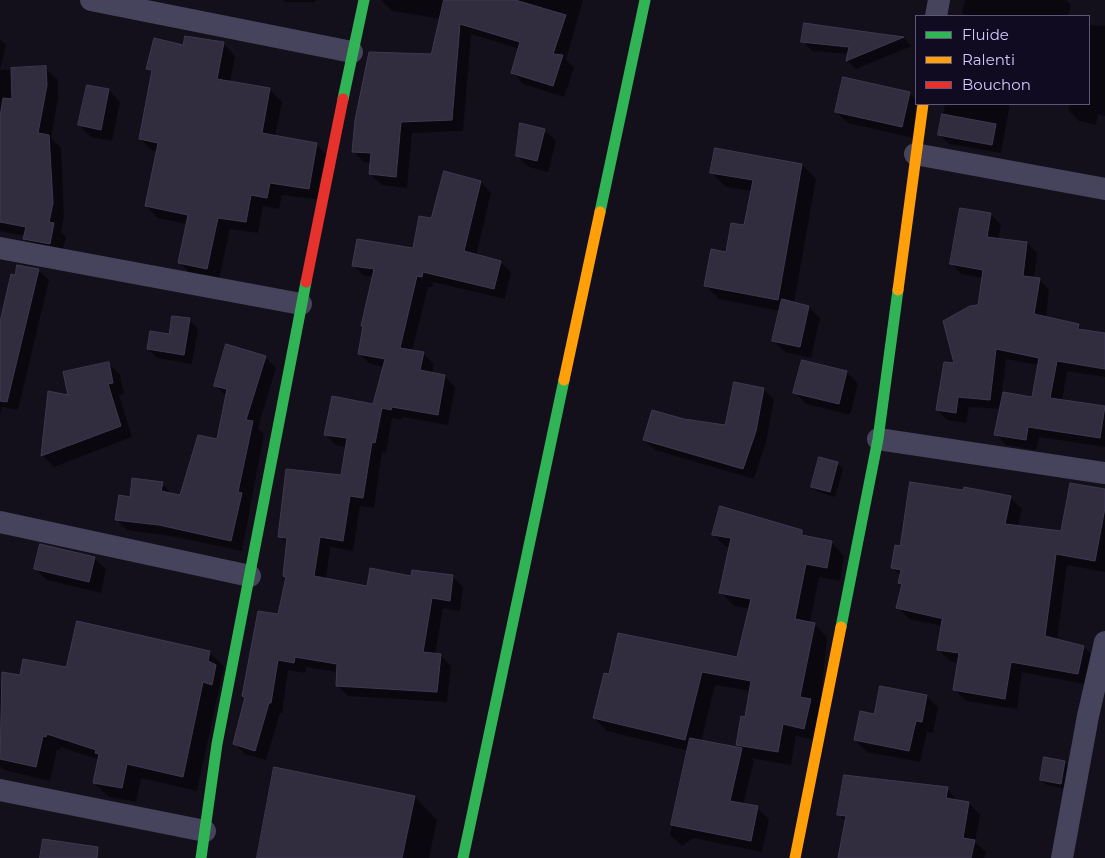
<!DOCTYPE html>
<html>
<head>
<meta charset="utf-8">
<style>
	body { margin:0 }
	#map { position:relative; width:1105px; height:858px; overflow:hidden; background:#13101c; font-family:Montserrat,sans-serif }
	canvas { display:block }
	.legend { position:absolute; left:915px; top:15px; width:175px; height:90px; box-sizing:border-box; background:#100b21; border:1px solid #5e577a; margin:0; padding:6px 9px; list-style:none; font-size:15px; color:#d3caff }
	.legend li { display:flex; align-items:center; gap:10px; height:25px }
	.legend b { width:25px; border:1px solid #5e577a }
</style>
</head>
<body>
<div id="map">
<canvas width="1105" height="858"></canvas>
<ul class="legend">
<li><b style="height:6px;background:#30b455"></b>Fluide</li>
<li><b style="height:6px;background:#ff9f0a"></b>Ralenti</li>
<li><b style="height:6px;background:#e5322d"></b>Bouchon</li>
</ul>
</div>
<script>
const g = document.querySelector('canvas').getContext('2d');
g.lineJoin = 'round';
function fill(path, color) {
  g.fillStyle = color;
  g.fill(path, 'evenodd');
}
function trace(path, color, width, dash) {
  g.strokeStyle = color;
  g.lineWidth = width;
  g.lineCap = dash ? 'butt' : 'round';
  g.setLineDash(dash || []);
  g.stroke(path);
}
const shadow = new Path2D(`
	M283,0H315V2H285Z
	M381,0H583L566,60L574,68L564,97L523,84L512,72L520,49L471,34L463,131L412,133L407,188L382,185L370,174L372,163L364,162L353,151L432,56L441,19L392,11Z
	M965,0H1066L1071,5L1068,16H966L962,13Z
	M805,25L904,38L912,46L856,69L847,60L849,54L812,51L803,41Z
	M1089,25L1105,26V116L1098,114L1096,125L1079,121L1068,110L1070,104H1089Z
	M0,39L6,45L0,70L45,68L58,80V98L51,138L61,148L64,216L61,232L66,237L62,255L37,251L24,239L25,236L0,231Z
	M223,43L235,56L230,82L270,90L282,102L275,136L316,144L328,156L321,200L282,195L279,209L263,206L258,233L230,229L219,280L191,274L179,262L187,224L158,218L146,206L157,152L153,151L140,139L153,73L148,68L184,46Z
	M109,90L120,102L112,141L91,137L79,125Z
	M909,93L916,100L913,138L848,123L836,112Z
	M945,104H1010L1001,153L949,144L940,135Z
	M544,130L556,141L548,172L529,167L517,156Z
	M802,165L816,179L794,303L809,307L820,318L811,358L785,352L774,341L780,311L719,299L705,285L745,227L752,191L726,187L712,173Z
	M481,182L491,193L476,256L500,262L511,272L505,299L433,282L432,287H428L412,351L423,353L434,364L432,374L445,376L455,387L448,425L403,417L402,420L392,418L386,453L382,452L374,508L360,506L353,551L330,547L326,580L368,588L412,577H453L463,587L460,611L443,608L435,655H440L451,666L447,702L348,696L337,685L338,672L306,667L305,673L288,670L282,713H280L266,760L245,754L234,743L246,698L243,696L279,615L286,578L284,576L288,545L280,537L342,477L347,447L336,445L325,434L374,406L385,367L370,364L359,353L364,328L362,326L373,277L364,276L353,265L414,250L432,219Z
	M991,214L1001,225L998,240L1027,243L1037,253L1034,279H1039L1049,290L1046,318L1078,325L1084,331L1105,334V377L1067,371L1062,401L1105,408V447L1039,437L1036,450L1006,445L996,434L1000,409L969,407L966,423L947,420L937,410L979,306L983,278L961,274L951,263ZM1006,359L1039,365L1033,399L1002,393Z
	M38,270L49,280L18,410L2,407L0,414V328L13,274Z
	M189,320L198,329L192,364L157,358L148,349L170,336Z
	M265,357L276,368L258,428L264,434L242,551L171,536L127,530L116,519L131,499L162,484L174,495L180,497L218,441L227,397L215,385Z
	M108,363L120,375L124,394L119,395L132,437L54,467L42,455L70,397Z
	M847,372L858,384L850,415L806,404L795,392Z
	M763,389L774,400L766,442L754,479L655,450L644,440L684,421L726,427Z
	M837,463L843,469L835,497L818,492L812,487Z
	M1105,490V572L1067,565L1057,640L1084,647L1095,658L1089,685L1022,672L1017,709L966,701L954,689L959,663L950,661L939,650L942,626L909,619L898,607L902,586L899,582L901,576L892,567L901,548L1010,497L1022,509L1018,527L1062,532Z
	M801,531L808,538L831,542L844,556L840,581L819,577L810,623L814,624L827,637L817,741L796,736L791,765L750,758L754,761L743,805L757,808L769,819L762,852L693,838L682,846L670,835L689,751L607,731L594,718L605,675L738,659L750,609L734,606L721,592L730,548L726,547L713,534ZM715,685L751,691L746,718L738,744L743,749L701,742Z
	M94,558L106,569L101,593L47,580L35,568Z
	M209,652L224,666L197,791L141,778L136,802L109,797L94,783L99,760L61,747L60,750H57L50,781L4,770L0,766V692L3,673L21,676Z
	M927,696L938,708L933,733L927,732L920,762L867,752L855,740L875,715Z
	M1065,762L1070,767L1066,789L1047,785L1041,780Z
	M947,788L958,802L969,803L980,815L975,842L986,852L984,858H839L846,822L839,814Z
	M415,797L437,820L429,858H258Z`);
const building = new Path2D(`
	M444,0H515L566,15L553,54L563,55L553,86L511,73L520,42L460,24L452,120L401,122L396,177L369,174L371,153L352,152L355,120L369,52L431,54Z
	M804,23L874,33L904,37L846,61L849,47L801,42Z
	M185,36L224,42L217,79L270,88L262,133L317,143L309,189L270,183L267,198L251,195L246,222L218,218L207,269L178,263L188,215L145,206L158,143L139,139L152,70L146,69L154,38L183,45Z
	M46,66L47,85L38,133L49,135L53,203L49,222L54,223L50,244L23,239L26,227L0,222V117L3,98L12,99L11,68Z
	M843,77L910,92L902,127L835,112Z
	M87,85L109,89L101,130L78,125Z
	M942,114L996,124L992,145L938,135Z
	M520,123L545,129L537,161L516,156Z
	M715,148L802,164L778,300L704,286L711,249L726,252L731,223L744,225L753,180L710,173Z
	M444,171L481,181L464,251L501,261L494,289L423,272L422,277L417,276L400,348L424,352L420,370L445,375L438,415L392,407L391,410L382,408L375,443L372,442L363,498L350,496L343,541L320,537L314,576L367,586L370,568L411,576L412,570L453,575L450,601L432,598L423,652L441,654L437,692L336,686L337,664L295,657L294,663L278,660L271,703H269L255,751L233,744L245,697L242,696L258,611L278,614L286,577L283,576L287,538L278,537L286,469L341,475L347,438L324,435L332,396L373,404L385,359L358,354L363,326H361L374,269L352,266L357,239L413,248L419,216L431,218Z
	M960,208L991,213L987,237L1027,242L1023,276L1040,278L1034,314L1079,324L1078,329L1105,333V369L1057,361L1050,398L1105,406L1100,438L1028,427L1026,440L994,435L1003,392L1032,397L1039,358L996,349L990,400L958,397L956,413L936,410L944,362L954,363L943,321L970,306L978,305L983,270L950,264Z
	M17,265L39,269L7,402L0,401V322L11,274L15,275Z
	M782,299L809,306L800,347L772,341Z
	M172,316L190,318L184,355L147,349L150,331L169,334Z
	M226,344L266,356L246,420L253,421L238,492L242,493L231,541L159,525L115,520L119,495L130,497L132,478L163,482L161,491L180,495L198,435L217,439L227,389L214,386Z
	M802,360L847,371L839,404L793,393Z
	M109,362L113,383L108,384L121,426L41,456L48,391L68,395L63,372Z
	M734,382L764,388L756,431L743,469L643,440L652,410L684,419L725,425Z
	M819,457L838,462L830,492L811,487Z
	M910,482L963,490L964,487L1011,496L1005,524L1061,531L1070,483L1105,489V508L1095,561L1056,554L1045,636L1084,646L1078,674L1011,662L1005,699L953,690L959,653L937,650L942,620L944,619L896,608L902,584L898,583L901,570L891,568L895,545L900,546Z
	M720,506L802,530V535L832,541L827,568L806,564L795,619L815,623L800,697L811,699L804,729L783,724L778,752L736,745L741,716L745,717L751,681L702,672L685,740L593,718L604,673L609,674L618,633L737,657L751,599L719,593L731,538L712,535Z
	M40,544L95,557L89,582L34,569Z
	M77,621L210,651L208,661L216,665L212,685L203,682L183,777L127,764L122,788L93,783L99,754L95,753L96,750L47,734L46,737L43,736L36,767L0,759L2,672L20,675L23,659L66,667Z
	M880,686L927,695L922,722L916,721L909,751L854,740L860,711L874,714Z
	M690,738L742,748L730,801L758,806L751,841L671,825Z
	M1044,757L1065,761L1061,784L1040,780Z
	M274,767L415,796L402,858H257Z
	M844,775L948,787L946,798L969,802L963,838L975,840L971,858H838L846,816L837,815Z
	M43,839L98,847L97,858H40Z`);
const street = new Path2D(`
	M91,0L352,52
	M936,16L939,0
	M915,154L1105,189
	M0,248L301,304
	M878,439L1105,473
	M0,522L250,576
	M0,790L205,831
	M1062,858L1088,716L1105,642`);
const fast = new Path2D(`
	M343,99L364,0
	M600,212L645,0
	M841,627L878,439L898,290
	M201,858L217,744L306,282
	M463,858L564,380`);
const slow = new Path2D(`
	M898,290L923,104
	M564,380L600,212
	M795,858L841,627`);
const jam = new Path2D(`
	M306,282L343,99`);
fill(shadow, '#0007');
fill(building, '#312c3e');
trace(building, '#3e3951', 1);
trace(street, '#46445d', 22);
trace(fast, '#30b455', 11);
trace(slow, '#ff9f0a', 11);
trace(jam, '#e5322d', 11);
</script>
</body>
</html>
